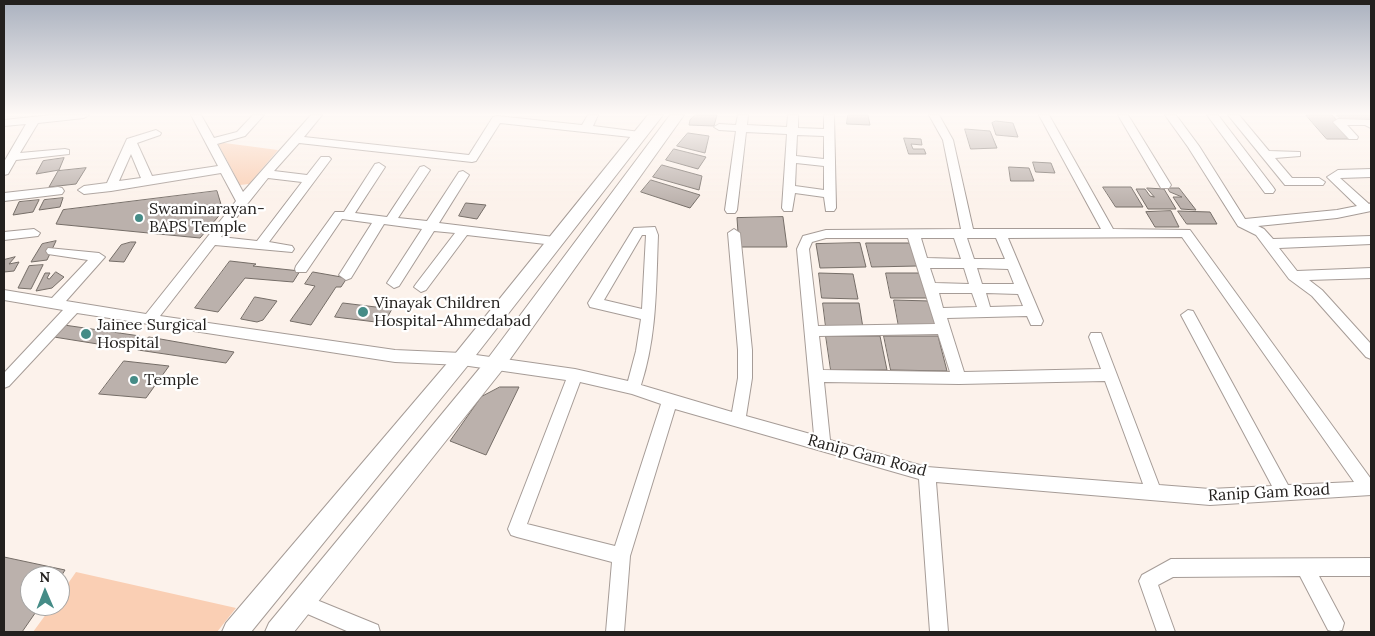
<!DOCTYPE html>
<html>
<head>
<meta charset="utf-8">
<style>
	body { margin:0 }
	#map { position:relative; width:1375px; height:636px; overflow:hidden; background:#fcf2eb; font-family:Lora,serif }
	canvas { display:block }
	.frame { position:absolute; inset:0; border:5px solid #23201e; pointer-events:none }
	.north { position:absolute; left:20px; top:566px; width:50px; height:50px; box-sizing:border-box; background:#fff; border:1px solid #a7a6a5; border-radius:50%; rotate:359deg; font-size:14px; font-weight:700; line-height:20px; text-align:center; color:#23201e }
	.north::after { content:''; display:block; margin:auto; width:18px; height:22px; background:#458c87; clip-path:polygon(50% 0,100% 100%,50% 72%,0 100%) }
</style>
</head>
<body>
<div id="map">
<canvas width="1375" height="636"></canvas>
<div class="frame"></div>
<div class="north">N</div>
</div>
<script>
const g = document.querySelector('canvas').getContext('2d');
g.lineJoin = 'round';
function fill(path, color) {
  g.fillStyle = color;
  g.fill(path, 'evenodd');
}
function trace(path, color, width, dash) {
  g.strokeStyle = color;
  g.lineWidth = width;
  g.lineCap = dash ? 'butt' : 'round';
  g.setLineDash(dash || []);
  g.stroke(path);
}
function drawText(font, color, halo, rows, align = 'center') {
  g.font = font + ' Lora,serif';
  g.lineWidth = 4.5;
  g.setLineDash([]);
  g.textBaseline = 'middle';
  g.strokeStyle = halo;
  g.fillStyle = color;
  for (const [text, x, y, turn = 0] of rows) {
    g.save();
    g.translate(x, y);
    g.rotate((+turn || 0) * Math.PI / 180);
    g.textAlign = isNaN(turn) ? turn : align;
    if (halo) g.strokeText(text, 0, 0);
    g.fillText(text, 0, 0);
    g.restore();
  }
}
const green = new Path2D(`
	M217,142L278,150L249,184L240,185Z
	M76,572L236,608L217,632H33L52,606H60V595Z`);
const building = new Path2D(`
	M696,115H717L714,126L689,125L690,120Z
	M848,115H868L870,125L847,124Z
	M1306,115H1332L1354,139H1327Z
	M1337,115H1370L1371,120H1342Z
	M996,121L1013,123L1018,137L996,135L992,123Z
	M965,129L990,131L997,148L971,149Z
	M688,133L709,136L705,153L677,146Z
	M904,138L921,139L922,145L911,144L913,149H924L926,154H909Z
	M674,149L706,157L698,169L666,160Z
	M64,158L59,170L36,174L43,161Z
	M1033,162L1051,163L1055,173L1036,172Z
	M662,165L702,176L699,190L653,177Z
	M1009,167L1029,168L1034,181H1011Z
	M86,168L76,184L49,187L58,171Z
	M651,180L700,195L690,208L641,192Z
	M1103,187H1131L1143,207H1116Z
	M1147,188L1164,189L1176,209H1148L1136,189H1145L1150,196L1154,197Z
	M1168,188H1179L1196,210L1181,209L1173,197H1182L1170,192Z
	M217,191L223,211L200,238L56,224L63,210Z
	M63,198L60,207L39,210L44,200Z
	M39,200L33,212L13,215L19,202Z
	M466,203L486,205L477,219L459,216Z
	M1171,211L1179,227H1155L1146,212Z
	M1178,211L1210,212L1217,224H1187Z
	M783,217L787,247H739L737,218Z
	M56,241L47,260L31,262L42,244Z
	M131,242H136L124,262L109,261L121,245Z
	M860,243L866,267L820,268L816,244Z
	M866,243H910L917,266L872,267Z
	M15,257L9,264L19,262L14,271L4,272V260Z
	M230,261L256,264L253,266L300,271L293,282L245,278L218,312L195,308Z
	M43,265L31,289L18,288L29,266Z
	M56,272L64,277L52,288L36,291L45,273H50L47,278L49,279Z
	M313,272L347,278L341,287H336L311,325L290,321L315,286L305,284Z
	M819,273L853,274L858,299L822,298Z
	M886,273H920L927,298H891Z
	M255,297L277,301L263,320L257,322L241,319Z
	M894,300L930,301L936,328L899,327Z
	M343,303L392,309L384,323L335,317Z
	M823,303H859L863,328L826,327Z
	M64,325L140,336L129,349L54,337Z
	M826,336H880L887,370H831Z
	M884,336H938L947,371L891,370Z
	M149,337L234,352L226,363L138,350Z
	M124,361L169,366L146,398L99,394Z
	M500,387H519L486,455L450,441L481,397Z
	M4,557L65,570L60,578L30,576V606H40L22,632H4Z`);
const minor = new Path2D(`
	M51,115H89L84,118L38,123L20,153L65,149L69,150V154L16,160L8,174L4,175V162L26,124L4,126V120Z
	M191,115H201L214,138L237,132L253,115H264L245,136L217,144L243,192L311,115H322L304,137L469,155L493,117L497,116L582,125L588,115H598L593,126L640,132L645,135L640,138L500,123L476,161L472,162L299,143L274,171L307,175L321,157H329L331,159L269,242L292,246L294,249L292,252L215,245L160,316L395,350L462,353L575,369L628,381L636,351L641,319L590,307L588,303L634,228L655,227L658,235C656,286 657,336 641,385L732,412L738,378V350L728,233L734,229L740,233L752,350V378L746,416L814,435L797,249L803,236L826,230L961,229L943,140L929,115H939L953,140L973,229H1101L1039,115H1049L1113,229L1190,230L1371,479V495L1210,505L936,482L948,632H930L919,479L675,409L630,556L624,632H606L612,562L517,537L511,535L508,529L566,380L462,365L395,362L77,313L9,386L4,388V373L63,310L4,300V290L52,298L88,260L48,254L46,251L48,248L99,253L105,257L66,301L146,314L236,201L221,173L111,191L84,194L78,190L84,186L107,183L127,139L156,130L161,133L160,135L137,143L152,176L218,166ZM131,154L141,178L119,181ZM268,178L302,182L257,241L221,237ZM642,235H646L642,309L604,300ZM1182,237L1354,482L1288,485L1193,311L1188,310L1181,315L1272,486L1210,489L1159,485L1101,333H1091L1089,337L1101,369L964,372L947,318L1027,316L1031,325H1041L1043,321L1008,238ZM826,238H908L935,324L818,326L809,249L812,242ZM921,238H954L961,259L927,258ZM967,238H996L1005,259H974ZM930,268H964L969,284L935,283ZM977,268L1008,269L1014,284H982ZM939,293H972L977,307L943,308ZM986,293L1018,294L1023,306L990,307ZM938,334L950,372L823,370L819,336ZM1105,381L1143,484L927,467L830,440L824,382L959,384ZM580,382L632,394L661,404L615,546L527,524Z
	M738,115H748L747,125L787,127L788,115H798V128L824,129V115H834L836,208L834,211H826L824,197L795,193L792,211H784L782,208L787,134L746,132L737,210L735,213H727L725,210L736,131L719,130L714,127L719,124L736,125ZM797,135L824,136V159L796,156ZM796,163L824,166V190L795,186Z
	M1118,115H1128L1171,185L1169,188H1161Z
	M1165,115H1176L1199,146L1245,219L1337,210L1357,206L1327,177L1338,170L1371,169V177L1340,178L1369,204L1371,203V211L1337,218L1258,226L1264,229L1273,239L1371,236V244L1279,248L1297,271L1371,268V278L1309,280L1322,290L1371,344V359L1366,357L1312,296L1289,279L1256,235L1238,226L1188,147Z
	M1207,115H1218L1273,187L1275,190L1273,193H1265Z
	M1228,115H1239L1269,151L1300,152V156L1275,158L1292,178H1319L1325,182L1323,185H1285Z
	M1338,119L1371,120V128L1365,125H1347L1358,137L1357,139H1349L1333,122Z
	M379,163L385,167L355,213L387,217L420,167L424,166L430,170L398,218L427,221L459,172L463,171L469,175L439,223L554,237L560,241L554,245L467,235L426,290L421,292L414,287L416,284L455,233L434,231L399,286L394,288L387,283L422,229L384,224L351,278L346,280L339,275L372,223L342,219L306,272H296L295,269L296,266L335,212H344L375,164Z
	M58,187L62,188L64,191L62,194L4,201V193Z
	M34,229L40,233L38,236L4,240V232Z
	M1371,558V576H1319L1344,623L1342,630L1335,632L1328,630L1300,576L1173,577L1158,585L1175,632H1157L1139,581L1142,575L1171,559Z
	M302,594L378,625L380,632H349L296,609L293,603L296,597Z`);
const major = new Path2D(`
	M648,115H663L469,364L251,632H222L226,623L455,354Z
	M670,115H684L503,369L294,632H265L269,623L489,357Z`);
const markers = [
	[139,218,5,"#458c87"],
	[363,312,6,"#458c87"],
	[86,334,6,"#458c87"],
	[134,380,5,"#458c87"]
];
const poiNames = [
	["Swaminarayan-",149,209],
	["BAPS Temple",149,227],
	["Vinayak Children",374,303],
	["Hospital-Ahmedabad",374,321],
	["Jainee Surgical",97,325],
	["Hospital",97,343],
	["Temple",144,380]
];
const streetNames = [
	["Ranip Gam Road",867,456,15],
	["Ranip Gam Road",1269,493,-3]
];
fill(green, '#facfb4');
fill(building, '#bbb1ac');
trace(building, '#756d67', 1);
trace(minor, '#a69c97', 2);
trace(major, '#a69c97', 2);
fill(minor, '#fff');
fill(major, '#fff');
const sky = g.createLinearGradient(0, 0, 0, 204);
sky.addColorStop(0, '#aab1bf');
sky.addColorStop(0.56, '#fef9f6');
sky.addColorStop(1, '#fef9f600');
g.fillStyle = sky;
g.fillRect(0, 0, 1375, 204);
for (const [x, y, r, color] of markers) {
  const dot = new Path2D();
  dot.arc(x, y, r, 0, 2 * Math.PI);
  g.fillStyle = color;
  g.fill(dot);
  trace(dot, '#fff', 2);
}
drawText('16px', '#23201e', '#fff', poiNames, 'left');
drawText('16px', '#23201e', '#fff', streetNames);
</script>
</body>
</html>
